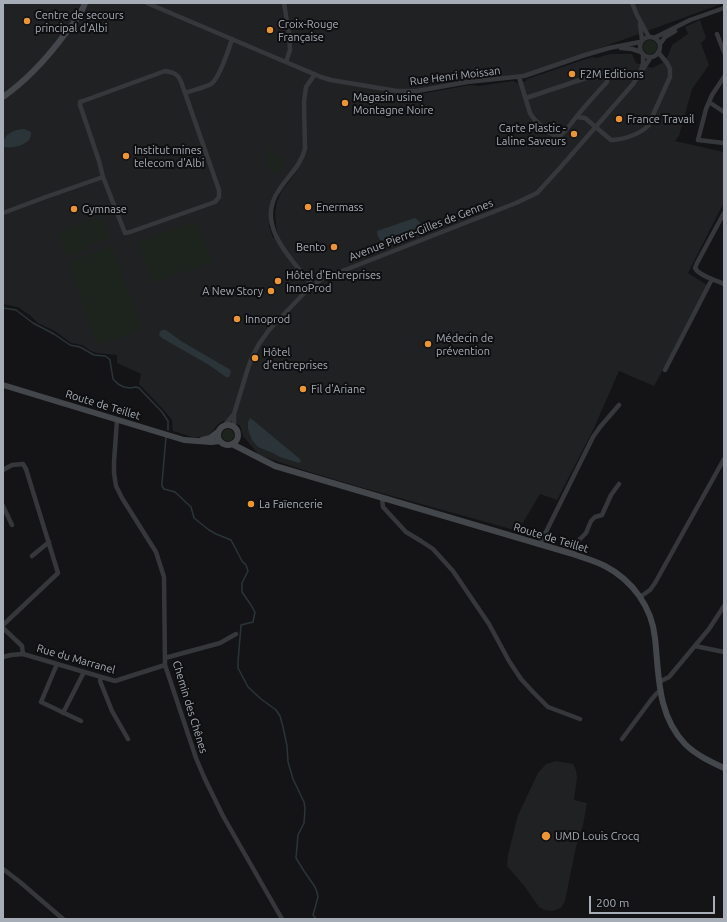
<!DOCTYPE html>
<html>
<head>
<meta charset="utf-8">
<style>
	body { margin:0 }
	#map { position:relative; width:727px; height:922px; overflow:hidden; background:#141416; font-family:Ubuntu,sans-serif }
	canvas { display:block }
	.frame { position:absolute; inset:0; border:4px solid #a6adb6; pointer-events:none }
	.scale { position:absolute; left:589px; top:896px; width:126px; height:18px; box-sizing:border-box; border:2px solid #a6adb6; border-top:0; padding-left:5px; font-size:12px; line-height:14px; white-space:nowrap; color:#a6adb6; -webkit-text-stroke:3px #0f0f11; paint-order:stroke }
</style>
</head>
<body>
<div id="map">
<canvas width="727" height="922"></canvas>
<div class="frame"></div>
<div class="scale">200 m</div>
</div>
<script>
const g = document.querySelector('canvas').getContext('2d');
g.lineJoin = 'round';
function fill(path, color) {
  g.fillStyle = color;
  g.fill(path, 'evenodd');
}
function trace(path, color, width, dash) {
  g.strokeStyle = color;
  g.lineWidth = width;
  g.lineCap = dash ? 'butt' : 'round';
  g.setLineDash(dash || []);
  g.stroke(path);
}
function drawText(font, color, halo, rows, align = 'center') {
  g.font = font + ' Ubuntu,sans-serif';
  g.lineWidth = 4;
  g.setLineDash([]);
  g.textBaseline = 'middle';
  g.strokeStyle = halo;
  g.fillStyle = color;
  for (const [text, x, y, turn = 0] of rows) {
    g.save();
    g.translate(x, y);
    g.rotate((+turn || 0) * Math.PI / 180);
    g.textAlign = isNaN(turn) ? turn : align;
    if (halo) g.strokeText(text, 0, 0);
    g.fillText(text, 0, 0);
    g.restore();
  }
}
const built = new Path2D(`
	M3,3H724L529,74L409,94H421L470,85L479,86L513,81L517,83L526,81L527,79L592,57L596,58L610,54H632L636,63L652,68L662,63L668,56L672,45L688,34L685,27L700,20L706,38L701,43L709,65L692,89L679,136L675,141L724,152V202L688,273L707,285L687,326L654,386L619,371L594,428L557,500L540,494L518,531L360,487L297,468L259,455L243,436L240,425L223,421L217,425L212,432L207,436L199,437H192L173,431L172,420L162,408L139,384L141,374L117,363V355L97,353L91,351L82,345L71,343L55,331L38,323L32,317L18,307L3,304ZM296,172L281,192L277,202L275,213L276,225L278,235L273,238L269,226V217L272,198L275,192Z
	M556,761L573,764L576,770L577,778L574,800L587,803L583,825L576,847L565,901L561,908L553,911L545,910L539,907L525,887L507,866L508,855L518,815L538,773L546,764Z`);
const green = new Path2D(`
	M643 47a7 7 0 1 1 14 0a7 7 0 1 1-14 0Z
	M266,146H268C269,148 271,151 273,153C276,156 281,157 283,161C287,171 273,177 268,168C266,164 268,152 266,146Z
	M102,217L109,238L88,245L80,224Z
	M196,221L212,262L153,283L138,242Z
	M79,225L88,249L67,257L58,232Z
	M112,246L142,329L98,345L68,263Z
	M222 435a6 6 0 1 1 12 0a6 6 0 1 1-12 0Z`);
const water = new Path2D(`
	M16,130L24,129L31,132C33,145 12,149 3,147C3,137 7,134 16,130Z
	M415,218C418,220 420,222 421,226L420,227L383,240H380C378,237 377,234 377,231Z
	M162,330H166L181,341L229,369L231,371L230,375L229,377H226L209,365L162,338L159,335L160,332Z
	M250,418L254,421L300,459L301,461L299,463L280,457L273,453L258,447L252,440L248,429V422Z`);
const stream = new Path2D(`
	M3,308L16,310L33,323L54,334L70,345L80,347L94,355L105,356L108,358L110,360L113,379L118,384L124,387L130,388L136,387L139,388L162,412L168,421V430
	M166,437L162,483V486L164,489L175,492L191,507L194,518L209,530L216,534L231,540L242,561L246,565L248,571L242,583V592L251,605L255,612L253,622L241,625L238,662V668L248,687L261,699L276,710L280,716L283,727L287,746L288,762L293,779L304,802L305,809L304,823L298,835L296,858L304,871L315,887L317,892L318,897L313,915L316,919`);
const street = new Path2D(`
	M147,3L321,77L331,80L397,91H417L467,82L524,76L585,55L609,48L640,42
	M284,3L289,34L290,50L286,62
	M632,3L637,15L649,37
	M640,24L642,40
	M717,34L724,52
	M640 47a10 10 0 1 1 20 0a10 10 0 1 1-20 0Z
	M654,38L690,20L724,8
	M660,44L665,37L675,31
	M621,48L632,49L641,52
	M641,70L643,63V54
	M519,77L530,113C533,119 552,138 559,136C563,134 567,128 570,125C581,110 594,96 607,82V78L605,74L601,73L526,98
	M724,77L712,95L706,109L698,140L724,143
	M185,93C180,80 181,73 165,71L83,101L80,102V105L99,161L103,177L125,233L130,232L215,202L219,197V190L185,93C193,90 204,88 211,84C219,79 229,49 232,39
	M709,102L724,112
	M576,117L585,118L611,140C623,140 640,134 648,126L670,77V69L667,63L658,52
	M3,213L43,198L103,177
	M724,213L697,263L695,268C699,276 716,280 724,284
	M312,285C292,259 254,225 279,190C288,176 301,165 305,149L304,102L306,87L315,74
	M665,370L712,279
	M117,420L114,462V473L116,486L122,498L156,552L164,577L165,665L196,758L204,777L223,816L282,919
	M225,425L234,414
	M234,427V414L248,368L252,357L259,344L269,330L307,290L322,279L516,203L537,193L559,169L633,84L651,57
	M3,470L12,465L23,464L26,469L58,573L3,625
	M382,498L383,507L406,532L421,541L433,549L453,571L489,624L509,661L521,679L533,692L548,707L580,719
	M3,506L12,525
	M540,544L593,437L600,427L619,405
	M573,554L578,541L586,533L591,521L595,517L602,515L611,495L619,484
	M32,556L49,542
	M640,597L650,590L655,583L724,459
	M3,628L22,646L23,654
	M695,646L724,652
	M3,657L11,655L23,654L115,681L165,665
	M165,658L220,643L236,634
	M57,664L41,702L81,721
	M101,677L100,681L112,711L128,739
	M659,682L669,677L709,629L724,606
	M63,713L84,672
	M622,739L651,700L657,693L660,691
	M3,869L20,882L63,919`);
const secondary = new Path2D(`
	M3,97C27,80 48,57 65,34C73,24 81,15 85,3
	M3,385L184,440L211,442L220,441
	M218 435a10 10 0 1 1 20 0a10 10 0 1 1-20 0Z
	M202,440L210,438L218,432
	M232,444L275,466L573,554C584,558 595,561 605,566C632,580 652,607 655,638C659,675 657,715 685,744C696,755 711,762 724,768`);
const markers = [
	[27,21,4,"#ea9638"],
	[270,30,4,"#ea9638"],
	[572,74,4,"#ea9638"],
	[345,103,4,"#ea9638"],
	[619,119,4,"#ea9638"],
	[574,134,4,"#ea9638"],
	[126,156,4,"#ea9638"],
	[308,207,4,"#ea9638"],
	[74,209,4,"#ea9638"],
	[334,247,4,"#ea9638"],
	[278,281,4,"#ea9638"],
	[271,291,4,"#ea9638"],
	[237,319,4,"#ea9638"],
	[428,344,4,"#ea9638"],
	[255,358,4,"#ea9638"],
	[303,389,4,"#ea9638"],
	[251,504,4,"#ea9638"],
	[546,836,5,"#ea9638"]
];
const poiNames = [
	["Centre de secours",35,15],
	["principal d'Albi",35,28],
	["Croix-Rouge",278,24],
	["Française",278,37],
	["F2M Editions",580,74],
	["Magasin usine",353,97],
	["Montagne Noire",353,110],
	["France Travail",627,119],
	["Carte Plastic -",566,128,"right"],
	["Laline Saveurs",566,141,"right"],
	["Institut mines",134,150],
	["telecom d'Albi",134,163],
	["Enermass",316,207],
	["Gymnase",82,209],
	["Bento",326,247,"right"],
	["Hôtel d'Entreprises",286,275],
	["InnoProd",286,288],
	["A New Story",263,291,"right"],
	["Innoprod",245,319],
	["Médecin de",436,338],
	["prévention",436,351],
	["Hôtel",263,352],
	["d'entreprises",263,365],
	["Fil d'Ariane",311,389],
	["La Faïencerie",259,504],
	["UMD Louis Crocq",555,836]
];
const streetNames = [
	["Rue Henri Moissan",455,76,-7],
	["Avenue Pierre-Gilles de Gennes",421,230,-21],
	["Route de Teillet",103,405,17],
	["Route de Teillet",551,538,17],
	["Rue du Marranel",76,659,16],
	["Chemin des Chênes",190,707,73]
];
fill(built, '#202123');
fill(green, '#1d241d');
fill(water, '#2b3539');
trace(stream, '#2b3539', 1.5);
trace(street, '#35373b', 4.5);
trace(secondary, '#43464b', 6);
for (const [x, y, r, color] of markers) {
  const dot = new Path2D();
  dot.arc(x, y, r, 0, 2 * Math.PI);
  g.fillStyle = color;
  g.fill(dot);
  trace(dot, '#0f0f11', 1.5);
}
drawText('11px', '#a6adb6', '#0f0f11', poiNames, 'left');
drawText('11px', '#a6adb6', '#0f0f11', streetNames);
</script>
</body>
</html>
